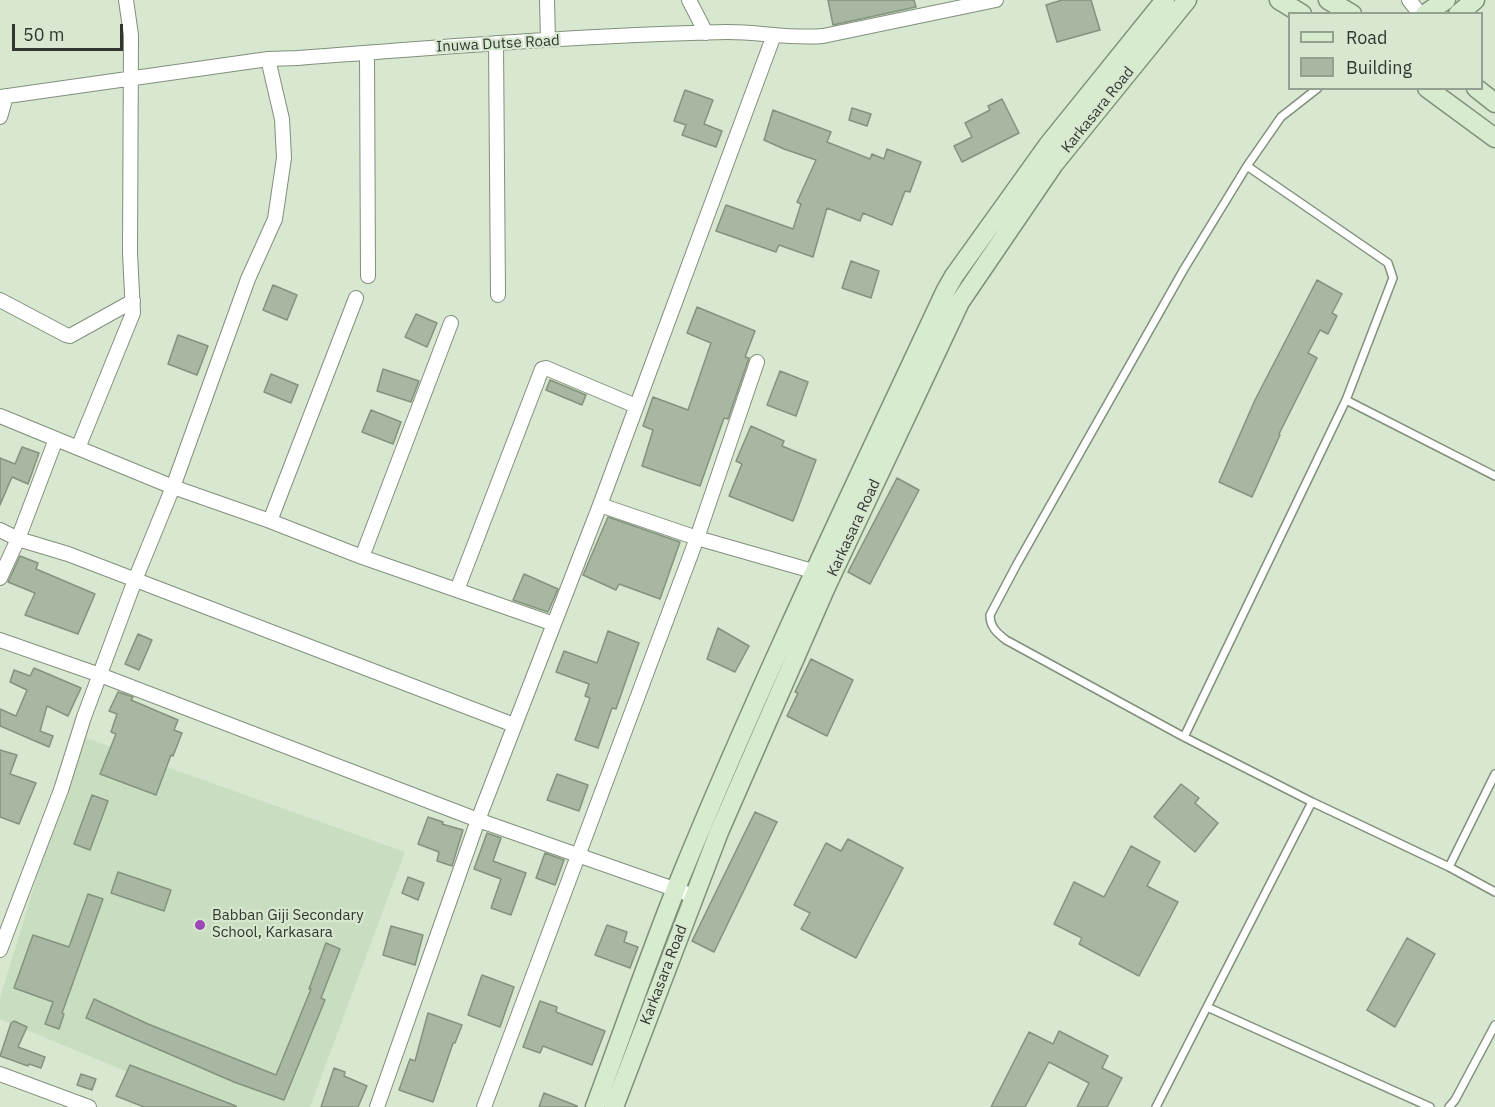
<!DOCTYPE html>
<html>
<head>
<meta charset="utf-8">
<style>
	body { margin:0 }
	#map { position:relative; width:1495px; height:1107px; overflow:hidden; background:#d7e7d0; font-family:"IBM Plex Sans",sans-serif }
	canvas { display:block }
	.legend { position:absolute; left:1288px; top:12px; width:195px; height:78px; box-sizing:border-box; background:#d7e7d0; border:2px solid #95a190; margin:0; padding:8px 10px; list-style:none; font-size:18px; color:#31372f }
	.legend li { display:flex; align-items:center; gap:12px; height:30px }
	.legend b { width:30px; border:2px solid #95a190 }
	.scale { position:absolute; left:12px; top:24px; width:111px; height:27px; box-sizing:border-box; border:3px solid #31372f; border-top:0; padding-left:8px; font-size:18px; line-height:21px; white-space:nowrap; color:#31372f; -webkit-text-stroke:4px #d7e7d0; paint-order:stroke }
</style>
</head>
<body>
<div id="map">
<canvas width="1495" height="1107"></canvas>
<ul class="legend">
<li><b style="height:8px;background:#d7ecce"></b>Road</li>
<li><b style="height:16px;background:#a7b7a1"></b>Building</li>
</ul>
<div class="scale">50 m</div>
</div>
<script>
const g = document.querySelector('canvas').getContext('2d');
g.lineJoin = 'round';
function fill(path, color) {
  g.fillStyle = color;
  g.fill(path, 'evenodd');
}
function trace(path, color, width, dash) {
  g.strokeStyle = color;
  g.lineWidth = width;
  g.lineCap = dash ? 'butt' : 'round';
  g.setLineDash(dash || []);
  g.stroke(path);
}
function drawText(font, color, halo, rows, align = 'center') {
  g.font = font + ' "IBM Plex Sans",sans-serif';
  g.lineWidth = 4.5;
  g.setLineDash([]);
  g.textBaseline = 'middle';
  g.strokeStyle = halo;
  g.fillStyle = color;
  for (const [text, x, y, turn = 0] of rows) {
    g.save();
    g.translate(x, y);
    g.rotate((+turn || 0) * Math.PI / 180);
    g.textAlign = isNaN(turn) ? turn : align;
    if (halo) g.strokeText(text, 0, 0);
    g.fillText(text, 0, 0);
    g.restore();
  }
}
const built = new Path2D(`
	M80,736L405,852L310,1107H212L0,1019V998Z`);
const building = new Path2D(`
	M828,0H914L916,7L833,25Z
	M1062,0H1091L1100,30L1057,42L1046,5Z
	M685,90L713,100L704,124L722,131L716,147L682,135L686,125L674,121Z
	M1002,99L1019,133L962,162L954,146L972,137L965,123L990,110L988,106Z
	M852,108L871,114L867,126L849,120Z
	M773,110L831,132L827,142L870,159L872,154L884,159L887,149L921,162L910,192L905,191L892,225L863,213L860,221L827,208L813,257L779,245L776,252L716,231L726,205L793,229L801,204L797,202L816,160L784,149L764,140Z
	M851,261L879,271L871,298L842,288Z
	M1317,280L1342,294L1332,313L1337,316L1328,334L1320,330L1308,353L1317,358L1279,434L1280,435L1252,497L1219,482L1255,400Z
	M273,285L297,295L287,320L263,310Z
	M697,307L755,331L745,357L749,358L728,419L724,418L700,486L642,466L653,430L643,426L653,397L688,410L711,343L687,333Z
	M416,314L437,323L427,347L405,337Z
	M178,335L208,346L197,375L168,364Z
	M383,369L419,381L411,402L377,391Z
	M780,371L808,382L796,416L767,405Z
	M271,374L298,385L291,403L264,392Z
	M550,380L586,395L582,405L546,390Z
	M371,410L401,422L393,444L362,432Z
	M751,426L784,441L782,446L816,460L793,521L729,496L742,464L736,461Z
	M22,447L39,453L28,484L12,477L0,505V458L15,464Z
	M897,478L919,490L870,584L848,572Z
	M608,517L680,542L660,599L619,584L616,590L583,575Z
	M20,556L38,563L36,569L95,594L78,634L25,615L35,593L8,582Z
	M524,574L558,589L548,612L513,600Z
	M718,628L749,646L735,672L707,659Z
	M608,631L639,643L616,709L612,708L598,748L575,740L590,698L585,696L589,684L556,672L564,651L597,663Z
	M138,634L152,640L139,670L125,664Z
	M811,659L853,680L827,736L787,716L798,693L795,692Z
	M34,668L81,688L68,716L47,706L40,731L53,736L49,747L0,726V709L16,716L27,690L10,682L14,670L30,676Z
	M118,692L133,697L131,700L178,720L174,730L182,733L173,756L171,755L156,795L100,774L116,734L111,732L117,714L109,711Z
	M0,750L17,755L10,774L36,783L19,824L0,817Z
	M557,774L588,785L579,811L547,800Z
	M1181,784L1199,798L1195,803L1218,823L1195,852L1154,817Z
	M92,795L108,801L90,850L74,844Z
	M755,812L777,822L714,952L692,941Z
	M428,817L443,822L442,824L463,830L452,866L437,861L439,852L418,844Z
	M487,833L501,838L493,861L526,873L511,915L491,908L501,879L474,869Z
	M848,839L903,868L856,958L801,929L810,913L794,905L826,843L841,851Z
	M1131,846L1160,862L1147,886L1178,902L1139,976L1079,944L1082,938L1054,924L1074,882L1104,897Z
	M545,853L564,860L555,885L536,878Z
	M118,872L171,890L164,911L111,893Z
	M408,877L424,883L418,900L402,893Z
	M88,894L103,899L62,1013L64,1014L59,1029L45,1024L53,1002L14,988L33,935L69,947Z
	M607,925L627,932L624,942L638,947L630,968L595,955Z
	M391,926L423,935L415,965L383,955Z
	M1407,938L1435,954L1395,1027L1367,1010Z
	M326,943L340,949L321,998L325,1000L284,1100L234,1082L86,1018L94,999L148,1024L276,1075L311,989H309Z
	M482,975L514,987L500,1027L468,1015Z
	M540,1001L557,1007L556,1012L605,1031L592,1065L543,1046L540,1053L523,1047Z
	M428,1013L462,1025L455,1043H453L433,1102L399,1090L410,1059L415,1061Z
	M14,1021L27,1027L18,1047L45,1057L41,1068L29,1064L28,1066L0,1056L11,1023Z
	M1059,1031L1108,1056L1102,1068L1122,1078L1107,1107H1077L1089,1083L1049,1062L1025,1107H991L1029,1032L1053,1044Z
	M130,1065L236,1106V1107H144L116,1096Z
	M334,1068L345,1072L344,1076L367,1086L358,1107H321Z
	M81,1074L96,1079L92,1090L77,1085Z
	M544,1093L577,1106V1107H539Z`);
const lane = new Path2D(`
	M1346,400L1495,476
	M1184,737L1346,400L1393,278L1388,263L1247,166
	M1495,774L1449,867L1495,892
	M1312,802L1184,737L1006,640C997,633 990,627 990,615L1017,564L1184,269L1247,166L1281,117L1318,88
	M1207,1007L1312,802L1449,867
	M1156,1107L1207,1007L1430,1107
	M1449,1107L1455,1100L1495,1025`);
const street = new Path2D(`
	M547,0L548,40
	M689,0L706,33
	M1409,0L1420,14
	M496,43L498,295
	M367,53L368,276
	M0,97L268,59L298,58C441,47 585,35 728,32C760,32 791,39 823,36L996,0
	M0,117L6,96
	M0,300L66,335L70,336L133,301
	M0,416L173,487L270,521L362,557L554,624
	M78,448L133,313L130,253L131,35L126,0
	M600,505L697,538L823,574
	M270,521L356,298
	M0,530L18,539L68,554L514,725
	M362,557L451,323
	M0,578L18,539L56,439
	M457,590L542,369L546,368L636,406
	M0,640L100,675L478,820L694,896
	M0,950L61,790L84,717L135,580L173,487L248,279L275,219L284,158L282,119L268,59
	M0,1074L89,1107
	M377,1107L478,820L600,505L774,35
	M484,1107L697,538L757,362`);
const secondary = new Path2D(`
	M1279,0L1302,14
	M1328,0L1352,14
	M1425,14L1446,0
	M1458,14L1475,0
	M1427,88L1495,138
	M1476,88L1495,103
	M595,1107C622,1034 648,959 677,886C759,685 853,489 945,292L954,276L1048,145L1165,0
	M614,1107L719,832L826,587L960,302L1054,164L1187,0`);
const markers = [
	[200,925,6,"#9b47b6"]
];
const streetNames = [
	["Inuwa Dutse Road",498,44,-3],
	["Karkasara Road",1098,110,-51],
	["Karkasara Road",854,528,-65],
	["Karkasara Road",664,975,-69]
];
const poiNames = [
	["Babban Giji Secondary",212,916],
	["School, Karkasara",212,933]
];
fill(built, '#c9dec1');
fill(building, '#a7b7a1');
trace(building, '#84937e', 1.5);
trace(lane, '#81907b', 10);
trace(street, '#81907b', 16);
trace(secondary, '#81907b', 21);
trace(lane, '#fff', 7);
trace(street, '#fff', 14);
trace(secondary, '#d7ecce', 18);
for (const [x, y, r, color] of markers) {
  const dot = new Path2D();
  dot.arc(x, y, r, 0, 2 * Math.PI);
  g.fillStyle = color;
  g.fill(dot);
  trace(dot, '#d7e7d0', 2);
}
drawText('15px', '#31372f', '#d7e7d0', streetNames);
drawText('15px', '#31372f', '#d7e7d0', poiNames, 'left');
</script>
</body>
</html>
